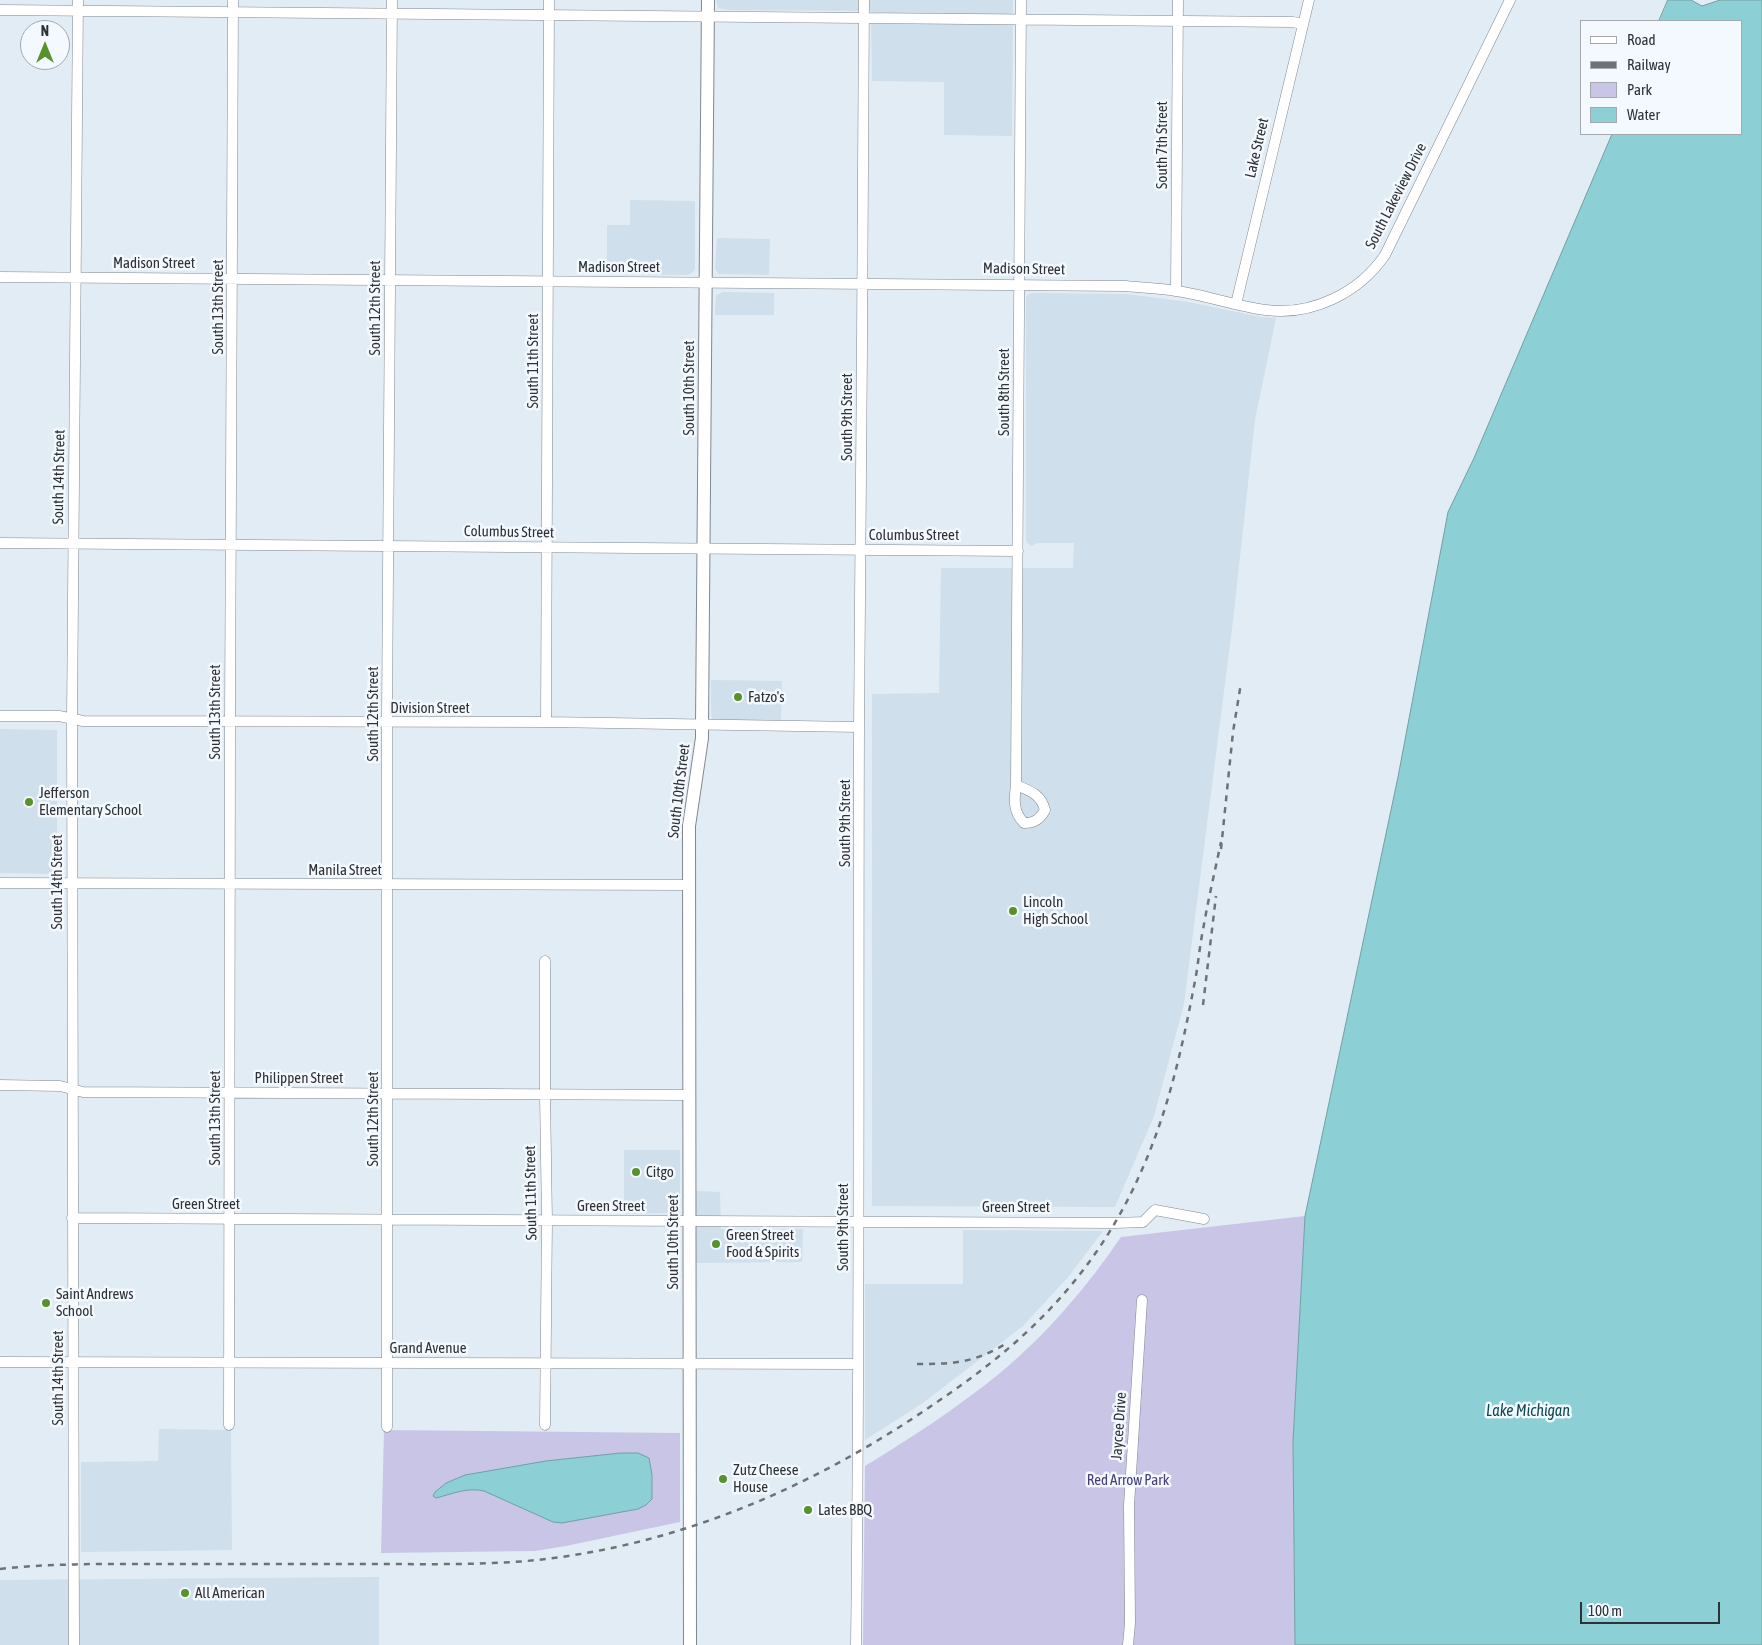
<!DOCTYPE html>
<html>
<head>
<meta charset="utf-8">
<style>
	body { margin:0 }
	#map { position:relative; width:1762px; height:1645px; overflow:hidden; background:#e2ecf5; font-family:"Asap Condensed",sans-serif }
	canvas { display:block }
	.legend { position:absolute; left:1580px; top:20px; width:162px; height:115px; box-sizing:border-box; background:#f3f9fe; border:1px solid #a4a9ae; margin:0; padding:6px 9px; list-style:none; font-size:15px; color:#2e3135 }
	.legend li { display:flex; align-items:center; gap:10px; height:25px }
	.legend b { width:25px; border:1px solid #a4a9ae }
	.north { position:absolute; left:20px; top:20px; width:50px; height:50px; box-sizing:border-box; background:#f3f9fe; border:1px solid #a4a9ae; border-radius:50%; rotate:0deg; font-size:14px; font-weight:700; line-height:20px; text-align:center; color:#2e3135 }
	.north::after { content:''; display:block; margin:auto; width:18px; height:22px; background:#59912d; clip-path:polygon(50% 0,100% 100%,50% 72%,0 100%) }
	.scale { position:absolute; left:1580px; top:1602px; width:140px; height:22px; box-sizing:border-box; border:2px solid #2e3135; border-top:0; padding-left:6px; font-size:15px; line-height:18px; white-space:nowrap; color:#2e3135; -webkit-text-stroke:4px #f3f9fe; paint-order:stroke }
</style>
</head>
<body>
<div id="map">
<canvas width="1762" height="1645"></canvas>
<ul class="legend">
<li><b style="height:6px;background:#fff"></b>Road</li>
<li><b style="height:6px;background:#6c7277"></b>Railway</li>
<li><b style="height:14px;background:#c9c5e7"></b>Park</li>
<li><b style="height:14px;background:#8ccfd4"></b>Water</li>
</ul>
<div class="north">N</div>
<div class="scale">100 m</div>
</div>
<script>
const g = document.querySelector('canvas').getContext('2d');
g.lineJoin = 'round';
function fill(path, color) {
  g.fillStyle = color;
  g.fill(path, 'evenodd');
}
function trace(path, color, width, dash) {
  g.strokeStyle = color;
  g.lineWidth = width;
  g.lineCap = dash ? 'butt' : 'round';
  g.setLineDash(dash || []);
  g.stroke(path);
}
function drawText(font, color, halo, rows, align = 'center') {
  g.font = font + ' "Asap Condensed",sans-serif';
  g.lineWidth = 5;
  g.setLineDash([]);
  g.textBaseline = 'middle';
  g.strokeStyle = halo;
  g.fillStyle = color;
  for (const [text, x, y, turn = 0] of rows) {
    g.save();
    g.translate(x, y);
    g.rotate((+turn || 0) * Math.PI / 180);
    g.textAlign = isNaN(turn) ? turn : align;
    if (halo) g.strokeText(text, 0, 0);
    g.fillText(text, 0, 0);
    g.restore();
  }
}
const built = new Path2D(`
	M716,0H1013L1012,136L944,135V82L872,81L871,11L728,10L718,8Z
	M630,200L695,201V268L693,272L688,275L607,274V225H630Z
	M717,238L770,239L769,275L719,274L715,269Z
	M723,292L774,293V315H715L716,295Z
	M1035,293L1126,294L1189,302L1261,317L1276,318L1255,420L1233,621L1184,1004L1154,1116L1115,1207L872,1206V694L939,693L941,568H1073L1074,543H1037L1032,546L1028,544L1026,541V298L1029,294Z
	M711,680L782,681L781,722L712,720L711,711Z
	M0,729L57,730V874L0,873Z
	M624,1150H680V1205L678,1213L624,1214Z
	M696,1191L720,1192L721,1229H803L802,1262L696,1263Z
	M963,1230L1103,1231L1069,1276L1023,1326L923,1403L865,1440V1284H963Z
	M159,1429L231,1430L232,1550L81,1552V1462L158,1461Z
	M379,1577V1645H0V1580Z`);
const green = new Path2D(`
	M1305,1216L1293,1442L1295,1645H863L865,1466C911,1438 957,1408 1000,1373C1046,1335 1087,1287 1121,1237Z
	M384,1430L680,1433V1522L566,1546L535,1551L381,1553Z`);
const water = new Path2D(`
	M1668,0H1691L1702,6L1720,0H1762V1645H1295L1293,1442L1305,1216L1398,777L1448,512L1474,458L1612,134H1741V21H1659Z
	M621,1453H638L649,1458L652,1475V1499L646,1505L638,1509L562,1523L553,1522L484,1491C467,1487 452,1494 436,1498L433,1496L435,1492L446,1483L465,1475L546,1461Z`);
const minor = new Path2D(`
	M0,10C431,15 862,17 1293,22L1302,24
	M0,277L1126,286C1143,288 1159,288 1176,291C1206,295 1235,306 1266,310C1312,316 1359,293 1385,255L1510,0
	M1176,291L1178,0
	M1236,304L1309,0
	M0,543L1018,551
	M0,716H59L83,721L546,722L859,727
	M546,722L549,0
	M1016,785C1030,791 1041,794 1045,810C1040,819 1035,823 1024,823C1013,812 1014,799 1016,785L1021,0
	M0,883L689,885
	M545,961V1095L547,1220L545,1425
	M0,1085L60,1086L83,1092L689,1095
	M72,1218L1115,1223L1143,1222L1155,1210L1204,1219
	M0,1362L857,1364
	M229,1425L230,722L233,0
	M387,1427V716L392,0
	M74,1645L72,719L78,0
	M856,1645C860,1339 858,1033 859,727C860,485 864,242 864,0
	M1128,1645L1130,1623L1129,1505L1142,1300`);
const tertiary = new Path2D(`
	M690,1645L689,826L702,738V725L708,0`);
const rail = new Path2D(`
	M1221,849L1233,732L1241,683
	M1203,1005L1216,896
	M917,1364C954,1364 974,1363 1007,1343
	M0,1569C54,1563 109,1564 163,1564C231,1564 299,1564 367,1564C416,1564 465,1565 514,1562C667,1551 812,1489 937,1402C977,1375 1016,1345 1050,1309C1087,1270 1118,1224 1140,1174C1167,1115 1182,1050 1194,986C1198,968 1199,949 1203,930C1208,900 1215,871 1221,842`);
const markers = [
	[738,697,5,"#59912d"],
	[29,802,5,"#59912d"],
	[1013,911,5,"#59912d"],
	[636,1172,5,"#59912d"],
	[716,1244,5,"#59912d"],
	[46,1303,5,"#59912d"],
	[723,1479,5,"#59912d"],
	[808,1510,5,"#59912d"],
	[185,1593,5,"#59912d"]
];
const streetNames = [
	["South 7th Street",1162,145,-90],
	["Lake Street",1257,148,-77],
	["South Lakeview Drive",1396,196,-63],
	["Madison Street",154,263],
	["Madison Street",619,267],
	["Madison Street",1024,269,1],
	["South 13th Street",218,307,-90],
	["South 12th Street",375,308,-90],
	["South 11th Street",533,361,-90],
	["South 10th Street",689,388,-90],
	["South 8th Street",1004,392,-90],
	["South 9th Street",847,417,-90],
	["South 14th Street",59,477,-89],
	["Columbus Street",509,532,1],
	["Columbus Street",914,535],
	["Division Street",430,708],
	["South 13th Street",215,712,-90],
	["South 12th Street",373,714,-90],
	["South 10th Street",679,791,-83],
	["South 9th Street",845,823,-90],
	["Manila Street",345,870],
	["South 14th Street",57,882,-90],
	["Philippen Street",299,1078],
	["South 13th Street",215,1118,-90],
	["South 12th Street",373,1119,-90],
	["South 11th Street",531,1193,-91],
	["Green Street",206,1204],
	["Green Street",611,1206],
	["Green Street",1016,1207],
	["South 9th Street",843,1227,-90],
	["South 10th Street",673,1242,-90],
	["Grand Avenue",428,1348],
	["South 14th Street",58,1378,-90],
	["Jaycee Drive",1119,1426,-86]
];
const poiNames = [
	["Fatzo's",748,697],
	["Jefferson",39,793],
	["Elementary School",39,810],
	["Lincoln",1023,902],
	["High School",1023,919],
	["Citgo",646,1172],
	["Green Street",726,1235],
	["Food & Spirits",726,1252],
	["Saint Andrews",56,1294],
	["School",56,1311],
	["Zutz Cheese",733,1470],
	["House",733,1487],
	["Lates BBQ",818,1510],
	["All American",195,1593]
];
const parkNames = [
	["Red Arrow Park",1128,1480]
];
const waterNames = [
	["Lake Michigan",1528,1411]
];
fill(built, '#cfdfec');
fill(green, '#c9c5e7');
fill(water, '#8ccfd4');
trace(water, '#70a0a4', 1);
trace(minor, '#7f8890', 11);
trace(tertiary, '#7f8890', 14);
trace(minor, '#fff', 10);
trace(tertiary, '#fff', 12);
trace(rail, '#6c7277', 2.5, [6, 6]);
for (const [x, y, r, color] of markers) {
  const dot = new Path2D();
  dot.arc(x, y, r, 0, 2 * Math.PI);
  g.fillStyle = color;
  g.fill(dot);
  trace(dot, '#f3f9fe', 2);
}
drawText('15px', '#2e3135', '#f3f9fe', streetNames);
drawText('15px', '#2e3135', '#f3f9fe', poiNames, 'left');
drawText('15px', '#4a3c78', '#f3f9fe', parkNames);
drawText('italic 16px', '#0d4a4e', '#f3f9fe', waterNames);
</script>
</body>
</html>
